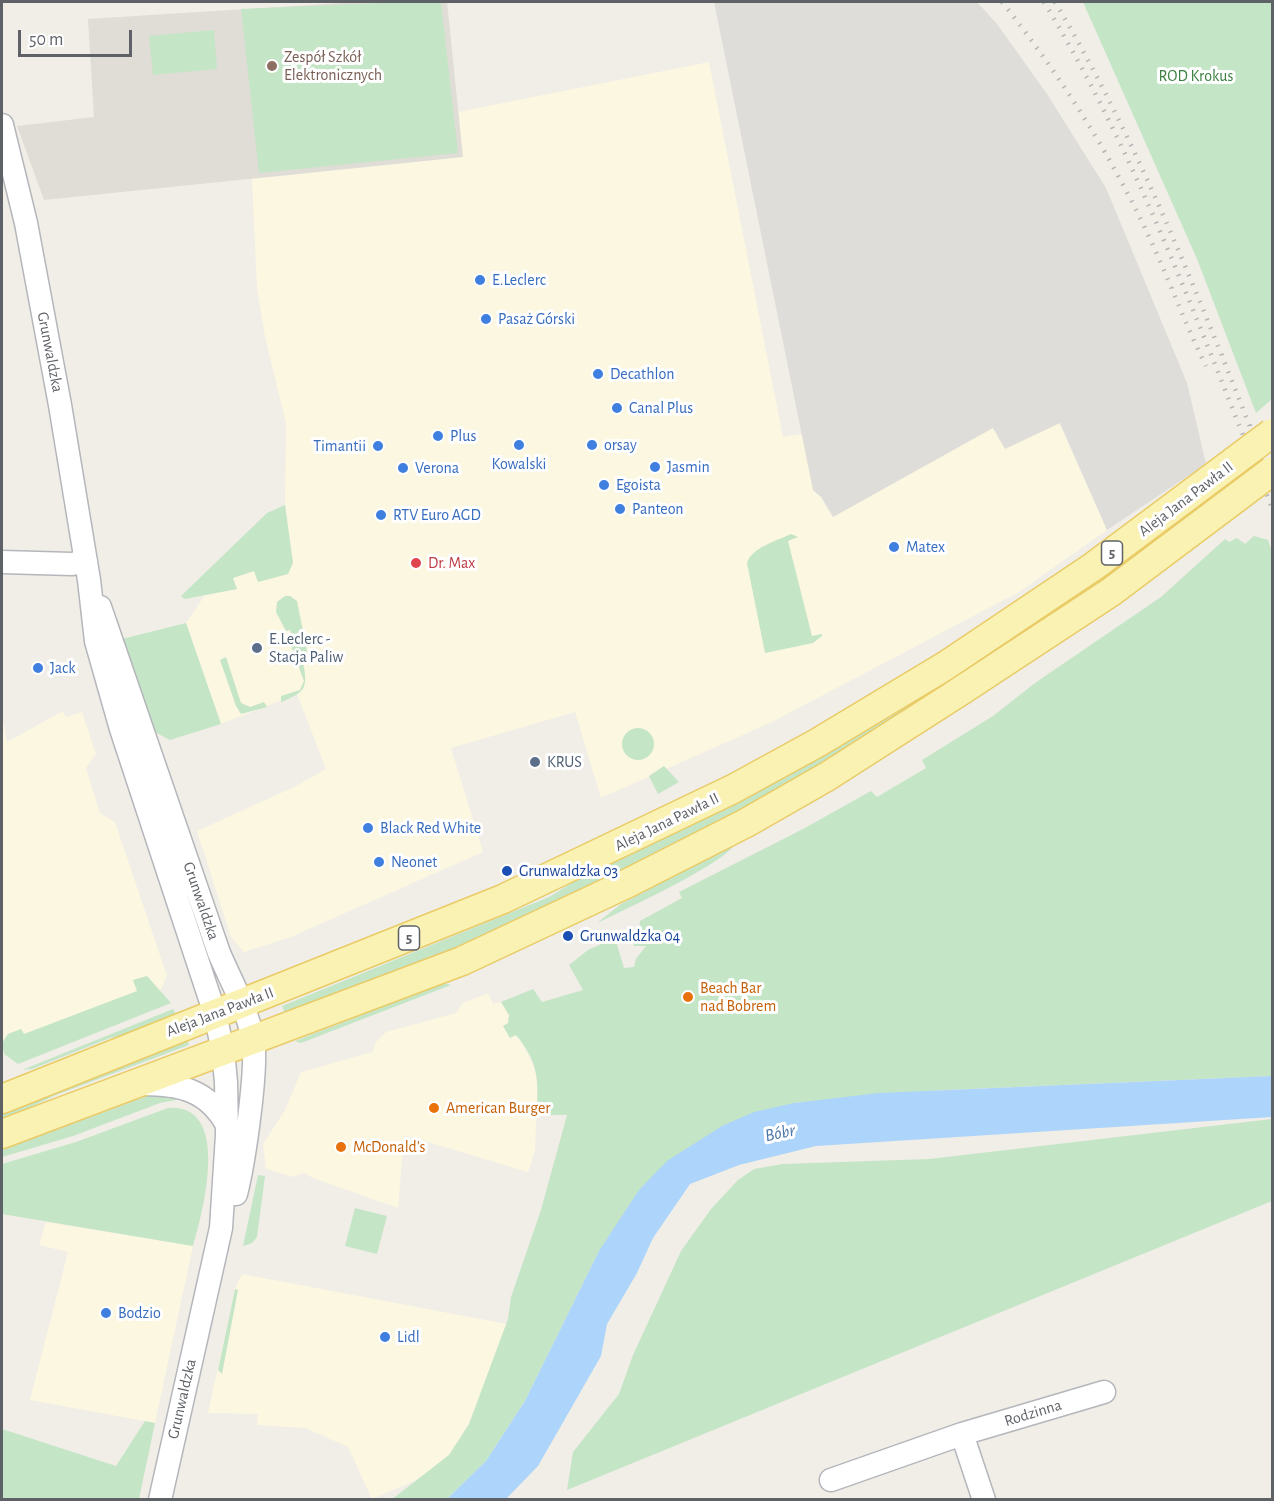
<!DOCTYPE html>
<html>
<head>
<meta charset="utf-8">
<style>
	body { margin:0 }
	#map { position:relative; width:1274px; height:1501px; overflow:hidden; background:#f0eee7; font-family:"Alegreya Sans",sans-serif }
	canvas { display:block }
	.frame { position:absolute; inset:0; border:3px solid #5e6166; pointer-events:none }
	.scale { position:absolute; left:18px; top:30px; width:114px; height:27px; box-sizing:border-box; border:3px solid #5e6166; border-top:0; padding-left:8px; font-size:18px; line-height:21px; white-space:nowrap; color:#5e6166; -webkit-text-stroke:4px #fff; paint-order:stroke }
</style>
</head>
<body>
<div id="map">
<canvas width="1274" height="1501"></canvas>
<div class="frame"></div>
<div class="scale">50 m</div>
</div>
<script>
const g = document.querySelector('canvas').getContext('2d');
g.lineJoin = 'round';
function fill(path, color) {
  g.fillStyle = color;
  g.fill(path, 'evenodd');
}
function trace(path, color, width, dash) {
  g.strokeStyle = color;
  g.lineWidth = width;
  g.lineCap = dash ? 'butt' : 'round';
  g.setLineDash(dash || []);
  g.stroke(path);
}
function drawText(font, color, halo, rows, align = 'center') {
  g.font = font + ' "Alegreya Sans",sans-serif';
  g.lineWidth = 6;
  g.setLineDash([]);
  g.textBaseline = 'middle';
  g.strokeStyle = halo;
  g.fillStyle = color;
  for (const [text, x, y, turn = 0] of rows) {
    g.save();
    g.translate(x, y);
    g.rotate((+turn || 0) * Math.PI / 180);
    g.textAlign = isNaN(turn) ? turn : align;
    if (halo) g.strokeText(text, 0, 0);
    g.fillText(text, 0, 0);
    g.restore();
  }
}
const commercial = new Path2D(`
	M709,62L783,437L802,434L813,490L821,497L833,517L993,427L1005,448L1059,423L1107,530L1019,592L772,722L601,798L575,712L451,748L483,852L291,937L244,952L231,937L197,831L296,786L326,769L297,694L221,724L186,623L205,595L236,589L233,578L254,571L257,581L293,563L285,505L286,423L265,337L257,288L252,179L462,157L458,112Z
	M63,711L66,717L82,712L96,754L86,768L100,813L115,822L167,976L160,991L2,1055V716L7,742Z
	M488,993L493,1004L501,1002L509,1015L508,1023L504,1026L521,1041L538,1074L535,1151L528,1172L404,1135L398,1208L313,1178L304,1173L293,1177L266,1169L263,1144L285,1110L301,1072L372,1052L376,1042L386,1032L456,1013L463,1003Z
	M46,1222L193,1246L155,1423L30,1400L68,1252L39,1245Z
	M242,1274L507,1324L469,1424L449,1455L419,1479L372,1499L348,1447L305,1428L257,1425L258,1414L208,1413L235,1289Z`);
const industrial = new Path2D(`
	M714,2H977L997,24L1047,94L1106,188L1187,383L1206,464L1107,530L1060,423L1005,449L993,428L833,517L821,497L813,490Z`);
const education = new Path2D(`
	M358,2H447L463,157L44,200L17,126L94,117L88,19Z`);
const green = new Path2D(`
	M405,2H441L458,153L259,173L241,9Z
	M1083,2H1272V399L1256,413L1197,259Z
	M214,30L217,69L153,75L149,36Z
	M285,505L293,563L288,574L258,582L254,571L233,578L237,589L185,599L181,596L267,513Z
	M791,534L798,537L788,541L812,636L822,634V636L813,643L765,653L747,563C752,547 777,541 791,534Z
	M1254,536L1268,540L1272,552V1076L946,1090L794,1103L599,1251L525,1401L486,1461L447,1499L391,1500L449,1455L469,1424L508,1319L511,1297L541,1210L567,1115H549L542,1106L537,1104C539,1076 535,1057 516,1035L510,1038L503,1026L508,1023L509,1015L501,1002L533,989L542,1002L583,990L569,965L588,950L615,938L624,968L634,967L636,959L646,946H634L631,937L639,934L640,921L682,898L679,892L803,829L871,791L877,797L926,768L922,760L993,716L1035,683L1161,597L1225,539L1229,542L1237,538L1245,544Z
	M285,596H290L297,601L309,661L303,662C308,688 306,692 281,702V696L300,690L304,681L290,643L294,641L290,630L286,631L276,612L277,602Z
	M186,623L221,724L170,740L155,732L122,639Z
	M226,657L241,703L250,707L264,702L267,707L241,714L236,706L220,660Z
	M946,678L950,684L792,788L458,950L286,1016L282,1006L549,897L603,864Z
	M622 744a16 16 0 1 1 32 0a16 16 0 1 1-32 0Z
	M664,766L679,782L658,794L649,776Z
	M734,844C730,861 618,913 597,923L621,904Z
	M147,976L171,1003L18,1064L4,1054L2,1043L8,1034L21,1029L24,1034L137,991L133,980Z
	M444,983L451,985L301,1043L295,1041Z
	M173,1009L178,1017L151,1030L110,1038L32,1069L22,1070Z
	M185,1034L189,1045L56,1095L2,1121V1108Z
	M160,1091L181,1099L160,1103L73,1136L2,1157V1146L58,1129Z
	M168,1108C232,1103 203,1212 193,1246L2,1214V1164L76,1142Z
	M1272,1119V1201L567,1490L573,1452L619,1394L633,1355L681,1251L711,1209L738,1180L754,1169L783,1164L929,1159Z
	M258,1175L265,1176L257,1237L252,1243L243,1246Z
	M355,1208L387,1216L377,1254L345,1246Z
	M235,1289L238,1290L222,1374L218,1370Z
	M145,1421L155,1423L139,1499H2V1429L116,1466Z`);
const water = new Path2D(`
	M1272,1076V1117L816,1146L739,1165L690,1184L653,1238L637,1273L607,1324L601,1356L538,1466L506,1499H447L486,1461L525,1401L599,1251L639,1190L667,1161L722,1126L754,1112L794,1103L879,1093Z`);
const minor = new Path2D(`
	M2,125L26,223L60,405L89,580L96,641L121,729L215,1014L223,1051L226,1082L227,1135L221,1228L160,1500
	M2,562L72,564L86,561
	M100,607L219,953C231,981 247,1009 253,1039C258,1068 244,1163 236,1194
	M143,1084C180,1084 208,1090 227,1125
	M962,1434L984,1500
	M831,1480L962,1434L1104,1392`);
const major = new Path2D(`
	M2,1099L503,899L733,789L817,743L945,666
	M2,1134L462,961L628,883L746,823L828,776L956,694`);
const rail = new Path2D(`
	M1002,2C1056,70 1103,142 1141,220C1165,268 1182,318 1206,366
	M1044,2C1140,160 1203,337 1272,508
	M1055,2C1145,153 1207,319 1272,482`);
const majorBridge = new Path2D(`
	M945,666L1094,566L1272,433
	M956,694L1111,592L1272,471`);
const markers = [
	[272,66,6,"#8d6e63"],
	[480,280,6,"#3f7fe0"],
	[486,319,6,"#3f7fe0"],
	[598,374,6,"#3f7fe0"],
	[617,408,6,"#3f7fe0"],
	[438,436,6,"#3f7fe0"],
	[519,445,6,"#3f7fe0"],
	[592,445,6,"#3f7fe0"],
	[378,446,6,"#3f7fe0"],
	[655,467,6,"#3f7fe0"],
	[403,468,6,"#3f7fe0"],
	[604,485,6,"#3f7fe0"],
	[620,509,6,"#3f7fe0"],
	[381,515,6,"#3f7fe0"],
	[894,547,6,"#3f7fe0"],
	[416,563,6,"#e0444e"],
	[257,648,6,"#5c6f8a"],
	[38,668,6,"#3f7fe0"],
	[535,762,6,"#5c6f8a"],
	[368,828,6,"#3f7fe0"],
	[379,862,6,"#3f7fe0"],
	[507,871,6,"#1a4fb4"],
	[568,936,6,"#1a4fb4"],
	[688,997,6,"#e8710a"],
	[434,1108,6,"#e8710a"],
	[341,1147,6,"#e8710a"],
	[106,1313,6,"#3f7fe0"],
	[385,1337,6,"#3f7fe0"]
];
const shields = [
	[1112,553,21],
	[409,938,21]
];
const shieldNames = [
	["5",1112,553],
	["5",409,938]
];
const educationNames = [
	["Zespół Szkół",284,57],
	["Elektronicznych",284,75]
];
const parkNames = [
	["ROD Krokus",1196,76]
];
const shopNames = [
	["E.Leclerc",492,280],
	["Pasaż Górski",498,319],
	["Decathlon",610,374],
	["Canal Plus",629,408],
	["Plus",450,436],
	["orsay",604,445],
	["Timantii",366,446,"right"],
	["Kowalski",519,464,"center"],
	["Jasmin",667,467],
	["Verona",415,468],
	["Egoista",616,485],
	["Panteon",632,509],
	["RTV Euro AGD",393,515],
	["Matex",906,547],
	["Jack",50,668],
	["Black Red White",380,828],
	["Neonet",391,862],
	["Bodzio",118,1313],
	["Lidl",397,1337]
];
const streetNames = [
	["Grunwaldzka",50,352,79],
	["Aleja Jana Pawła II",1186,499,-37],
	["Aleja Jana Pawła II",667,822,-26],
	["Grunwaldzka",201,901,71],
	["Aleja Jana Pawła II",220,1012,-21],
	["Grunwaldzka",182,1399,-77],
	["Rodzinna",1033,1413,-17]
];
const healthNames = [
	["Dr. Max",428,563]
];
const serviceNames = [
	["E.Leclerc -",269,639],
	["Stacja Paliw",269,657],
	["KRUS",547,762]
];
const transitNames = [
	["Grunwaldzka 03",519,871],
	["Grunwaldzka 04",580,936]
];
const foodNames = [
	["Beach Bar",700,988],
	["nad Bobrem",700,1006],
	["American Burger",446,1108],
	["McDonald's",353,1147]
];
const waterNames = [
	["Bóbr",780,1133,-12]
];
fill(commercial, '#fcf7e0');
fill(industrial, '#dfddd9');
fill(education, '#dfddd5');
fill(green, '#c5e5c7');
fill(water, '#add4fa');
trace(minor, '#b4b6bb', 25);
trace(major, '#e9cb67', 31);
trace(minor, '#fff', 22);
trace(major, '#faf2b2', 28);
trace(rail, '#b5b5b6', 4.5, [1.5, 8]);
trace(majorBridge, '#e9cb67', 31, []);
trace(majorBridge, '#faf2b2', 28);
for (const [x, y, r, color] of markers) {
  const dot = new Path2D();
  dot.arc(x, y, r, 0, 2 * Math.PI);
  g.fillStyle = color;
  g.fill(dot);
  trace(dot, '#fff', 2);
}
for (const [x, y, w] of shields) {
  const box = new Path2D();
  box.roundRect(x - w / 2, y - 12, w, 24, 4.5);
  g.fillStyle = '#fff';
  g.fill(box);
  trace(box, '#5e6166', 1.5);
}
drawText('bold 15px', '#5e6166', null, shieldNames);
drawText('16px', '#785e54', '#fff', educationNames, 'left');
drawText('16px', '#3a8141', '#fff', parkNames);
drawText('16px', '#366cbe', '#fff', shopNames, 'left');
drawText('16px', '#5e6166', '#fff', streetNames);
drawText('16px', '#be3a42', '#fff', healthNames, 'left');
drawText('16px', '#4e5e75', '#fff', serviceNames, 'left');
drawText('16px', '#164399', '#fff', transitNames, 'left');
drawText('16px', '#c56008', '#fff', foodNames, 'left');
drawText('italic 18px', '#4a74ac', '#fff', waterNames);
</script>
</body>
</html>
